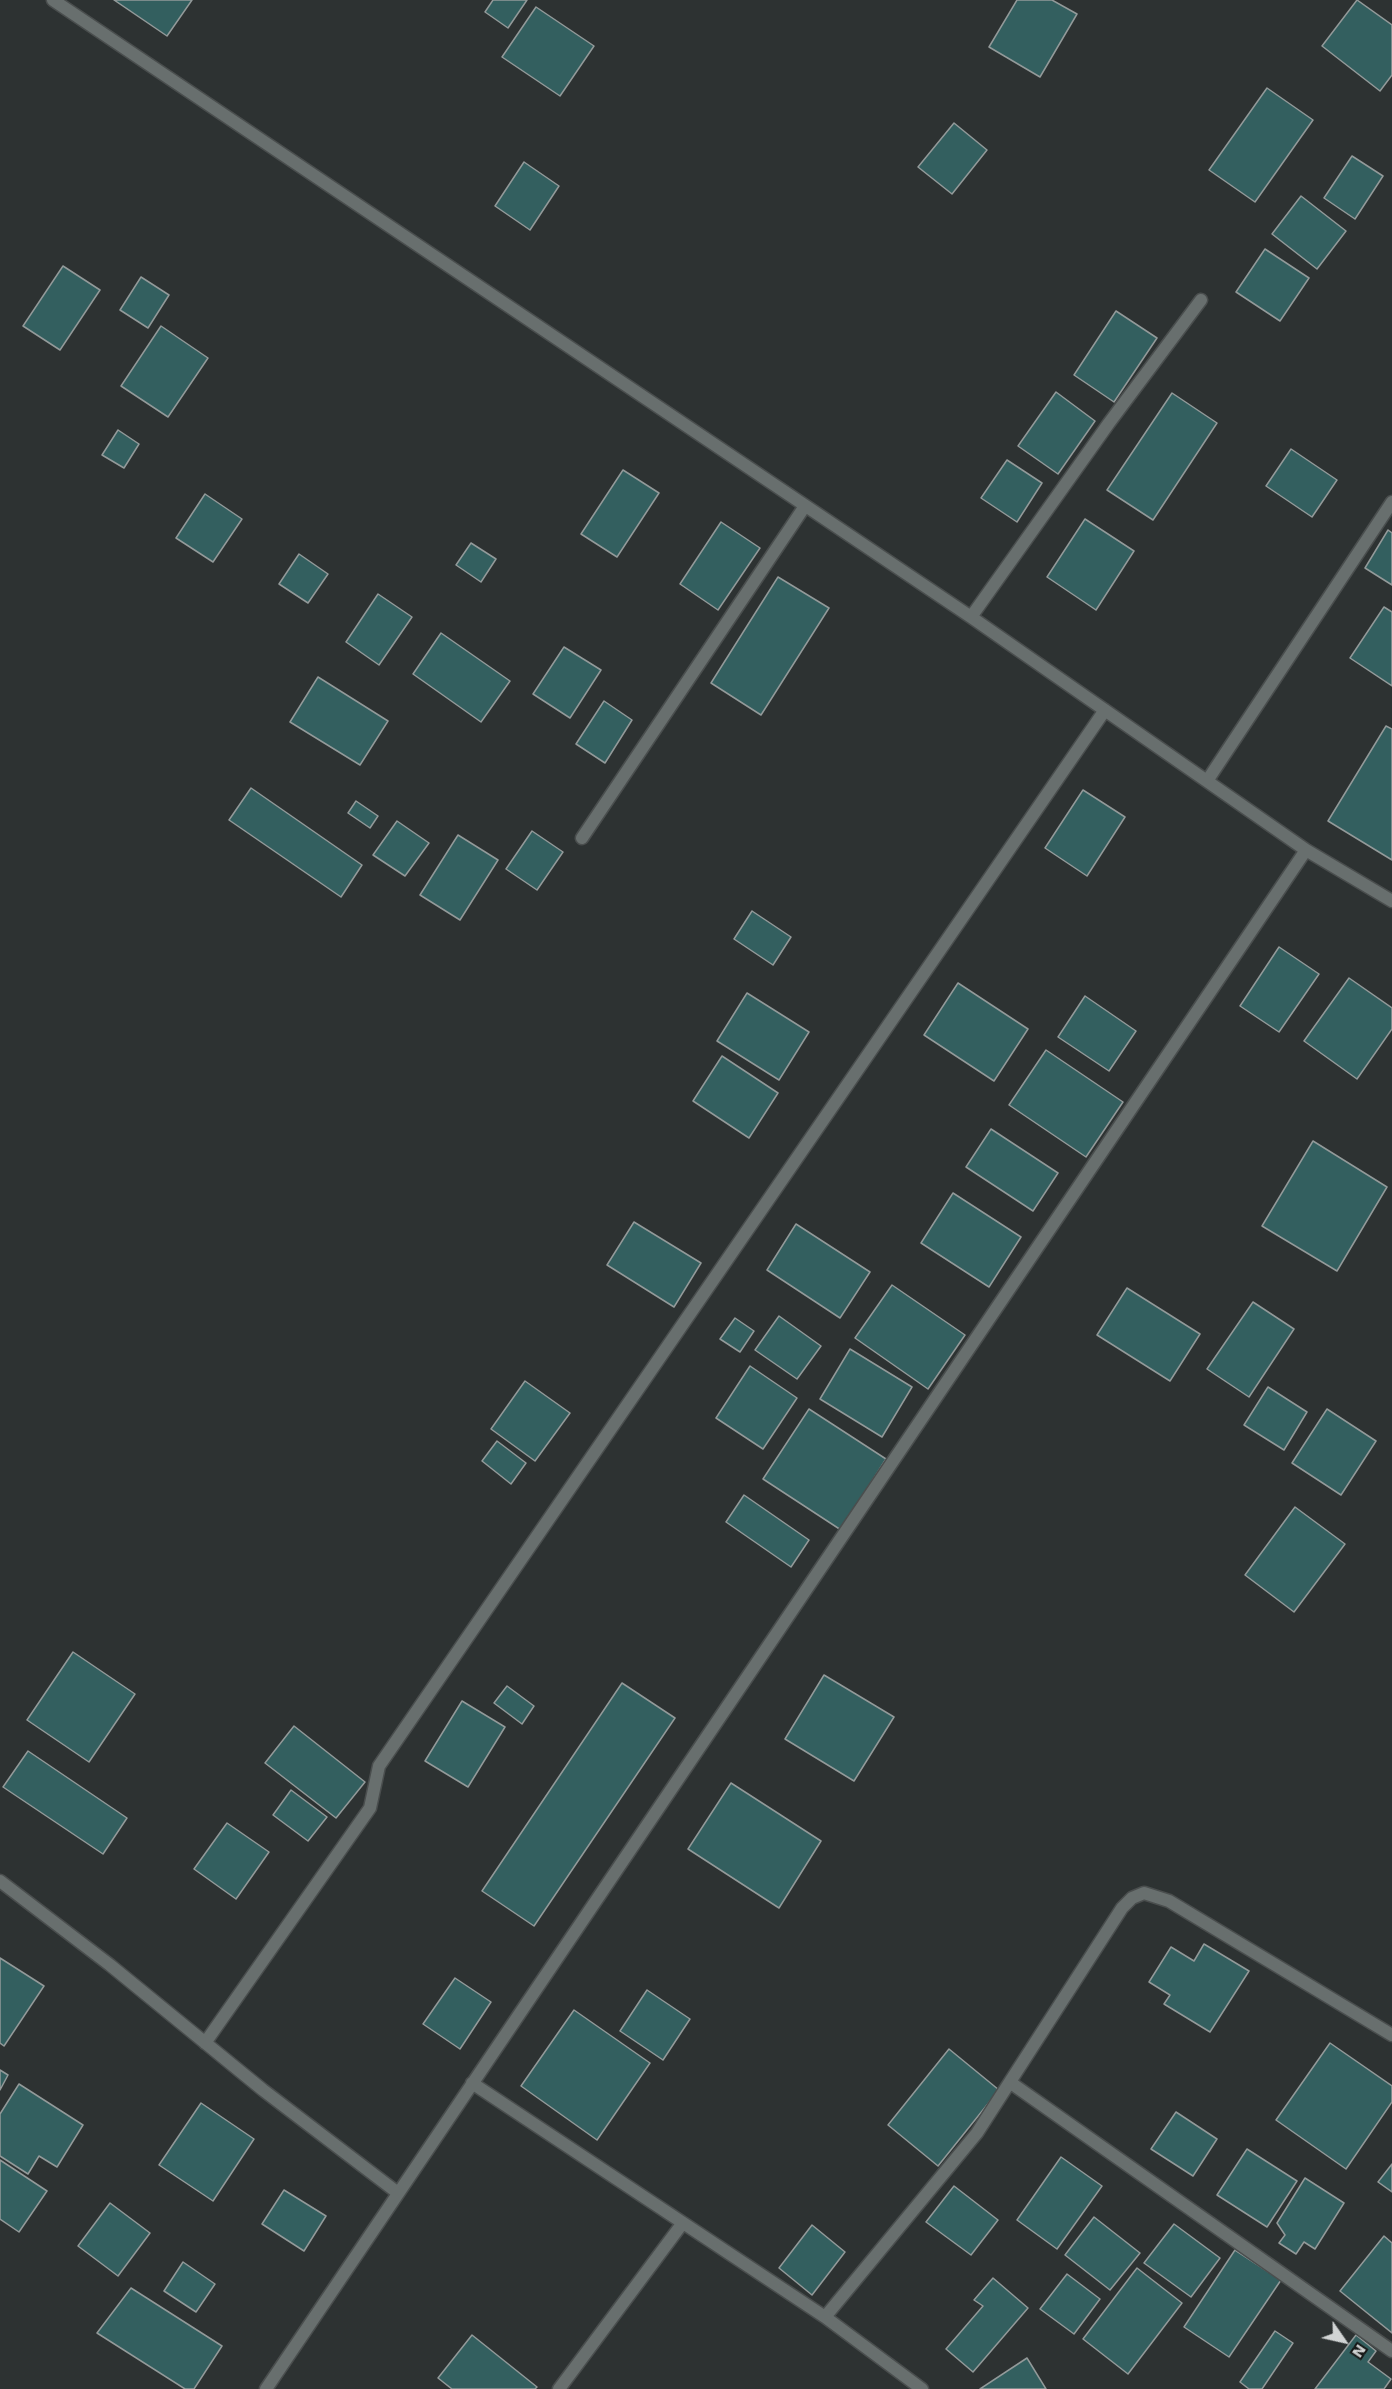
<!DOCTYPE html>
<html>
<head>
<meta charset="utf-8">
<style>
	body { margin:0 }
	#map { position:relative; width:1392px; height:2389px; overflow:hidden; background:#2d3232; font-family:"Work Sans",sans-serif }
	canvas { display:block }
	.north { position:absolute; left:1314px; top:2311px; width:60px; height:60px; -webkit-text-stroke:4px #171a19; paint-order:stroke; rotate:124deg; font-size:16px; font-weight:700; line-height:24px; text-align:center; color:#d1d4d4 }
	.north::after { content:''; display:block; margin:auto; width:21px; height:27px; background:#d1d4d4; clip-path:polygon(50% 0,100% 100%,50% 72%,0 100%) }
</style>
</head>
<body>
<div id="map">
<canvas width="1392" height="2389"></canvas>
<div class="north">N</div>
</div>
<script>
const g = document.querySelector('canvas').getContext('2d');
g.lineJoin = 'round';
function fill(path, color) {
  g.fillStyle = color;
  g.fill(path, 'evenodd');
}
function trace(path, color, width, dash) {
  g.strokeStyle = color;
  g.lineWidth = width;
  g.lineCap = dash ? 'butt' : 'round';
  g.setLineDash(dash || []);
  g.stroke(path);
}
const building = new Path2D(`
	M114,0H192L167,36Z
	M493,0H527L508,28L485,12Z
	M1017,0H1052L1077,14L1040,77L989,47Z
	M1357,0L1392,25V75L1380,91L1322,46Z
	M536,7L594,46L560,96L502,57Z
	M1267,88L1313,120L1255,202L1209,170Z
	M954,123L987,150L952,194L918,167Z
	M1352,156L1383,176L1355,219L1324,198Z
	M524,162L559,186L530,230L495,206Z
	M1301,196L1346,231L1317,269L1272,234Z
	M1265,249L1309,278L1280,321L1236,292Z
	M63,266L100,290L60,350L23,326Z
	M141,277L169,295L148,328L120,310Z
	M1116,311L1157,338L1114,402L1074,375Z
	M161,326L208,358L168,417L121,386Z
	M1056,392L1095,421L1058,474L1018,446Z
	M1172,393L1217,423L1153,520L1107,490Z
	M118,430L139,444L124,468L102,455Z
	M1291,449L1337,480L1312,517L1266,486Z
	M1007,460L1042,483L1017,522L981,498Z
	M623,470L659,493L617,557L581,534Z
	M205,494L242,519L213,562L176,538Z
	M1085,519L1134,551L1096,610L1047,577Z
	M721,522L760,548L718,610L680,584Z
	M1388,530L1392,533V585L1365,568Z
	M471,543L496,559L481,582L456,565Z
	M299,554L328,574L308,603L279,584Z
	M778,577L829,608L761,715L711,683Z
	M378,594L412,617L379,665L346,642Z
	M1384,607L1392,612V686L1350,658Z
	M441,633L510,681L481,722L413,674Z
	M564,647L601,670L570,718L533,694Z
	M318,677L388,721L360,765L290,722Z
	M604,701L632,720L605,763L576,744Z
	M1386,726L1392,729V860L1328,821Z
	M251,788L362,865L341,897L229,820Z
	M1083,790L1125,817L1087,876L1045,848Z
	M356,801L378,816L370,828L348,813Z
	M397,821L429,843L405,876L373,855Z
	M532,831L563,852L537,890L506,869Z
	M458,835L498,860L460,920L420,895Z
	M752,911L791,937L773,965L734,939Z
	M1279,947L1319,974L1279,1032L1240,1006Z
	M1349,978L1392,1008V1029L1357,1079L1304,1041Z
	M958,983L1028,1029L994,1081L924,1035Z
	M747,993L809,1032L779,1080L717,1041Z
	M1085,996L1136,1031L1109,1071L1058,1037Z
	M1046,1050L1123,1102L1086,1157L1009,1105Z
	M722,1056L778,1093L749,1138L693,1101Z
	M991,1129L1058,1173L1033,1211L966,1167Z
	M1313,1141L1387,1187L1337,1271L1262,1226Z
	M953,1193L1021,1237L989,1287L921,1243Z
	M634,1222L701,1263L674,1307L607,1265Z
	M796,1224L870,1272L840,1318L767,1270Z
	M892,1285L965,1335L928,1389L855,1338Z
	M1127,1288L1200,1334L1170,1381L1097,1335Z
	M1253,1302L1294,1329L1249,1397L1207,1369Z
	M779,1316L821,1346L797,1379L755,1350Z
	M735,1318L754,1331L740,1352L720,1339Z
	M850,1349L912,1387L882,1437L820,1399Z
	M750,1366L797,1398L763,1449L716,1418Z
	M525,1381L570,1413L535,1461L491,1429Z
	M1268,1387L1307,1412L1284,1450L1244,1425Z
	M809,1409L886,1459L841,1530L763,1479Z
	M1327,1409L1376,1441L1341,1495L1292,1463Z
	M497,1441L526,1463L511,1484L482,1461Z
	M744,1495L809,1540L791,1567L726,1522Z
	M1295,1507L1345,1544L1294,1612L1245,1575Z
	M73,1652L135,1694L89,1762L27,1720Z
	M824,1675L894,1717L854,1781L785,1739Z
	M622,1683L675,1718L534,1926L482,1891Z
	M507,1686L534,1706L522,1724L494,1703Z
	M462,1701L505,1727L468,1787L425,1761Z
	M294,1726L365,1782L336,1818L265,1763Z
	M28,1751L127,1818L103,1854L3,1787Z
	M731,1783L821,1841L779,1908L688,1849Z
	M291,1790L327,1817L308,1841L273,1815Z
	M227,1823L269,1852L236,1899L194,1869Z
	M1204,1944L1249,1971L1210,2032L1164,2004L1170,1995L1149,1982L1171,1947L1194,1961Z
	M0,1958L44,1986L4,2046L0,2043Z
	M455,1978L491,2002L460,2049L423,2024Z
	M647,1990L690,2019L663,2060L620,2031Z
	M574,2010L650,2063L597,2140L521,2086Z
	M1330,2043L1392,2086V2102L1346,2169L1276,2120Z
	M949,2049L999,2090L938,2166L888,2125Z
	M0,2070L8,2075L0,2090Z
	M19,2084L83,2125L57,2167L39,2156L28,2174L0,2156V2114Z
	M201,2103L254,2139L213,2201L159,2165Z
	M1176,2112L1217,2139L1193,2176L1151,2149Z
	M1247,2149L1297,2181L1267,2227L1217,2195Z
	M1061,2157L1102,2186L1057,2249L1017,2220Z
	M0,2160L47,2191L19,2232L0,2219Z
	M1392,2164V2192L1378,2182Z
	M1305,2178L1344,2203L1315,2249L1304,2242L1296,2254L1279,2243L1285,2235L1277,2223Z
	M954,2186L998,2220L971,2255L926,2222Z
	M284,2190L326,2216L304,2251L262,2224Z
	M110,2203L150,2233L118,2276L78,2246Z
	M1094,2217L1140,2253L1110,2290L1065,2255Z
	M1174,2224L1220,2258L1191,2297L1144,2263Z
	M812,2225L845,2252L812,2295L779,2268Z
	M1384,2236L1392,2243V2333L1340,2291Z
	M1235,2250L1281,2280L1229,2357L1184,2327Z
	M183,2262L215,2284L196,2312L164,2291Z
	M1137,2268L1182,2303L1128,2374L1083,2339Z
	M1067,2274L1100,2299L1074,2334L1040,2309Z
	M993,2278L1028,2308L973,2372L946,2349L983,2306L974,2300Z
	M131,2288L222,2346L194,2389H185L97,2333Z
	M1275,2331L1293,2343L1262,2389H1249L1240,2382Z
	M472,2335L537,2387L535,2389H452L438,2378Z
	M1356,2335L1376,2351L1368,2362L1391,2379L1384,2389H1315Z
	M1027,2358L1046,2389H980Z`);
const minor = new Path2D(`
	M53,0L971,617L1306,850L1392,901
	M971,617L1109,423L1201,300
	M1207,781L1392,502
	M582,838L805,506
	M0,1881L110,1965L263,2090L398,2193
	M205,2043L370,1808L379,1766L1105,710
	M472,2083L825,2317L922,2389
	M1011,2083L1392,2351
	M825,2317L977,2133L1122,1908L1132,1898L1144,1893L1169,1901L1392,2035
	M266,2389L1306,850
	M559,2389L682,2224`);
fill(building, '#335f5f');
trace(building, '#939a9a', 1.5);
trace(minor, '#4a4e4e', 15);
trace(minor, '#686f6e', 12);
</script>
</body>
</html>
